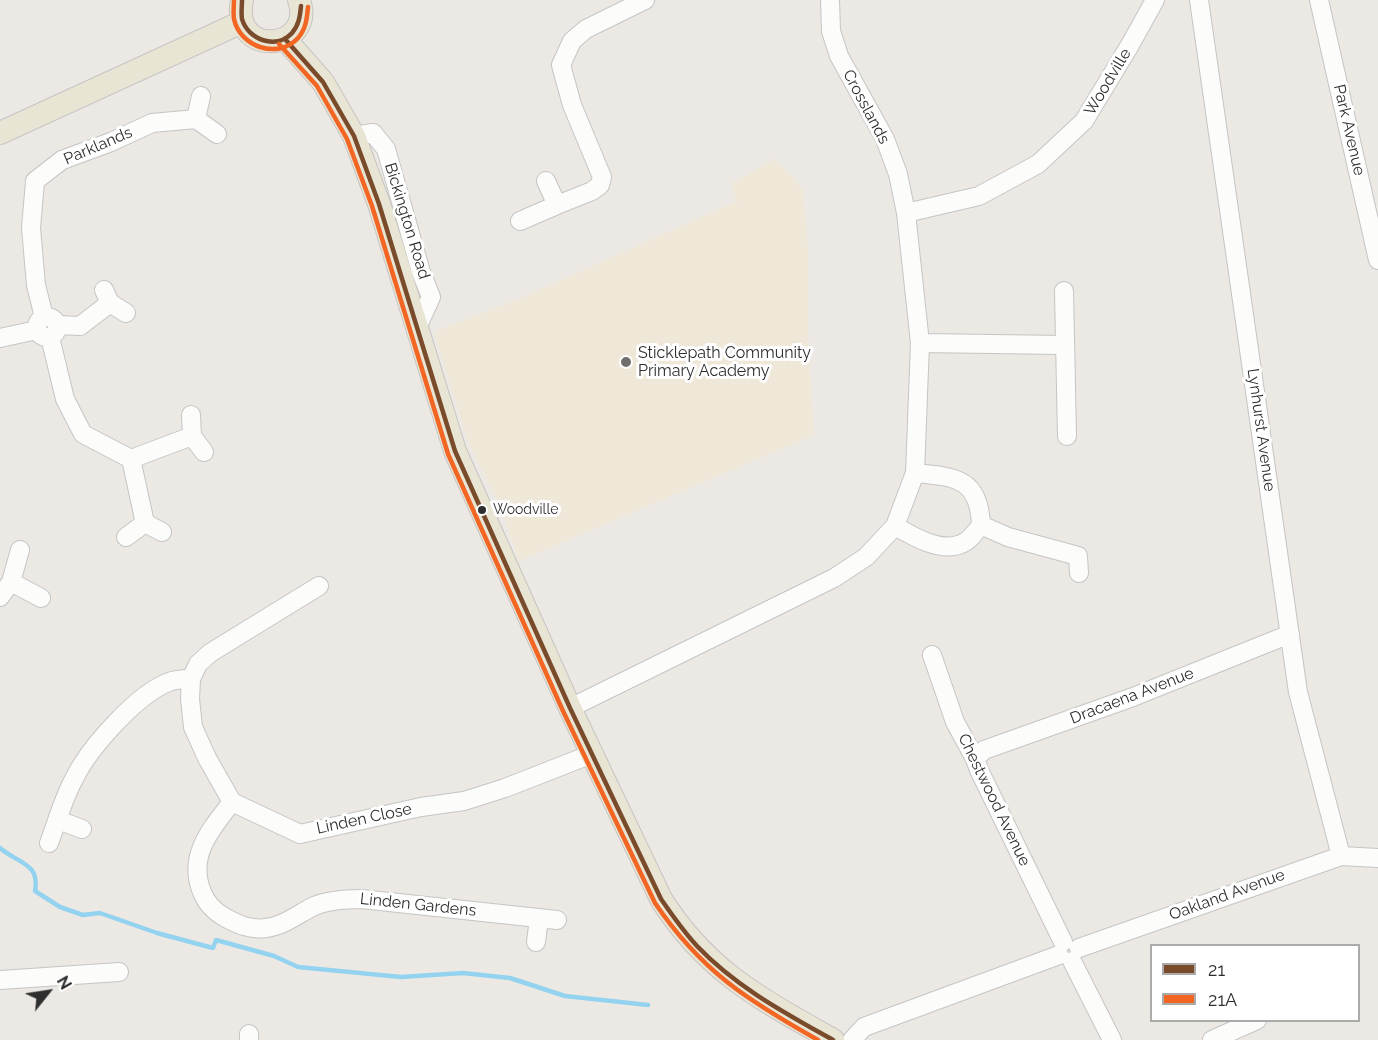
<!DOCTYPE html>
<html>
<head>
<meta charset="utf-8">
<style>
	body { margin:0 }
	#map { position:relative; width:1378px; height:1040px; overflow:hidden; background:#ece9e4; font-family:Raleway,sans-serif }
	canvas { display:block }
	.legend { position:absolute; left:1150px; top:944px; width:210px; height:78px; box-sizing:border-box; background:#fff; border:2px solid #ababab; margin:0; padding:8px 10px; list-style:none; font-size:18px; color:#2e2e2e }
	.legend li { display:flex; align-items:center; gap:12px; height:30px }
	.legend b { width:30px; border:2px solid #ababab }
	.north { position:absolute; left:18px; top:962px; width:60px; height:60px; -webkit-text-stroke:4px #fff; paint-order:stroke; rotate:60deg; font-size:16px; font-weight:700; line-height:24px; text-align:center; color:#2e2e2e }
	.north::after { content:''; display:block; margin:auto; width:21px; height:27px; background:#2e2e2e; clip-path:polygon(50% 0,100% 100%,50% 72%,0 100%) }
</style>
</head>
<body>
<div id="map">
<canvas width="1378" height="1040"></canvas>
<ul class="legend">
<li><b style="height:8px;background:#7a4b2a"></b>21</li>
<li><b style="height:8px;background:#f26522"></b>21A</li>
</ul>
<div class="north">N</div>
</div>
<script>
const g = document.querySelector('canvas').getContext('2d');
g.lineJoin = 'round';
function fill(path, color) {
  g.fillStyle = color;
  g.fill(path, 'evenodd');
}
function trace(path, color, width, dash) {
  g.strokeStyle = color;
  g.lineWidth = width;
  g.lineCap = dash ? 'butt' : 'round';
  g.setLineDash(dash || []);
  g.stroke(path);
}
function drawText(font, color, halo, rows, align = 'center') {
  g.font = font + ' Raleway,sans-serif';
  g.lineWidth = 6;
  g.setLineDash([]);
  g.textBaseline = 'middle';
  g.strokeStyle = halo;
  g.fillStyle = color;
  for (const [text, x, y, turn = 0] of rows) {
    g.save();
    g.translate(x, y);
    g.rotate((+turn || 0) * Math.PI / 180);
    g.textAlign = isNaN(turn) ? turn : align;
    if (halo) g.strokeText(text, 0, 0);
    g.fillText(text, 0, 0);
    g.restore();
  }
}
const education = new Path2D(`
	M775,159L803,189L808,251V332L814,435L519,561L501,507L469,444L434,332L519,299L737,201L731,184Z`);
const stream = new Path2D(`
	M0,848C19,864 40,863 35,891L60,907L83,915L100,913L157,933L213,948L216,940L274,956L298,967L401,977L463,973L510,978L565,996L648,1005`);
const minor = new Path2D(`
	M1199,0L1298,692L1341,856
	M1319,0L1378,260
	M196,119L201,96
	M354,136L373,133L386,149L421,272L431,297L416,330
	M546,181L557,205L592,191L600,185L602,177L572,105L561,65L572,41L586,29L645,0
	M906,213L979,196L1038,164L1084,121L1130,45L1155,0
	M520,221L557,205
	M104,290L110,303L126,313
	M1064,291L1067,436
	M37 327a10 10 0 1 1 20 0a10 10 0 1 1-20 0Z
	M44,317L36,285L31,228L35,181L62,160L111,142L152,123L196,119L217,134
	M58,325L80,326L110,303
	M50,337L65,399L83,434L131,459L192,436
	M0,338L37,330
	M920,343L1064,345
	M191,415L192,436L204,452
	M131,459L145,523
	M981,525L1008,537L1078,556L1079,573
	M895,526C912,536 941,553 961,544C970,541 975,532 981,525C979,478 956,477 915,473
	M126,537L145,523L162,532
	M11,582L41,598
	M0,597L11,582L20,550
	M932,655L955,722L975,759L979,770L1063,942
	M191,679L190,699L193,727L207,758L232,802L300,834L421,807L464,801L505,788L592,754
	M570,708L834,578L866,557L895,526L915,473L920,343L906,213L898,174L885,139L839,56L831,31L830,0
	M975,759L984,750L1133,697L1290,634
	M232,802C211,829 187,856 202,892C206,903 215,912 226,918C239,925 251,930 266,928C283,926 297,915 312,907C327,900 344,899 361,899L557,920
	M58,820L82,829
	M49,843C57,822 63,799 74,779C89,748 137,694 169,682C176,679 184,679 191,679L198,664L210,653L319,586
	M536,942L539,918
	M1079,948L1341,856L1378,858
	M1072,961L1112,1040
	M0,980L119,972
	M249,1040V1034
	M852,1040L864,1027L1059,955
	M1212,1040L1257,1020`);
const major = new Path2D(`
	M242,0C230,59 316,51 299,0
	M285,39L323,82L354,136L379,204L455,451L570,708L661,899C707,972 761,999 833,1040
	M0,133L242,22`);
const bus1 = new Path2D(`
	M242,0C242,6 241,13 242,19C248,40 276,50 292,33C299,25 300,16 301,6
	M285,39L323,82L354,136L379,204L455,451L570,708L661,899C672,915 684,932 697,946C736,987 785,1013 833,1040`);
const bus2 = new Path2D(`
	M234,0C234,6 233,13 234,19C240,47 278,60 298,38C306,29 307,18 308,7
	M279,44L317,86L347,139L372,206L448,454L563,711L655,903C701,971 747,1000 818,1040`);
const markers = [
	[626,362,6,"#706f6e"],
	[482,510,5,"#2e2e2e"]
];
const busNames = [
	["Woodville",493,510]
];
const streetNames = [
	["Woodville",1108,82,-59],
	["Crosslands",866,107,62],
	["Park Avenue",1349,130,77],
	["Parklands",98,146,-23],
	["Bickington Road",407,221,73],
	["Lynhurst Avenue",1261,430,82],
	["Dracaena Avenue",1132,696,-21],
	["Chestwood Avenue",994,800,64],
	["Linden Close",364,819,-12],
	["Oakland Avenue",1227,895,-20],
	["Linden Gardens",418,905,6]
];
const poiNames = [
	["Sticklepath Community",638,353],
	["Primary Academy",638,371]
];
fill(education, '#efe8d8');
trace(stream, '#94d3f0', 4.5);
trace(minor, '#c5c5c5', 20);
trace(major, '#c6c5c4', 24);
trace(minor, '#fcfcfb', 18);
trace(major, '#e9e5d5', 22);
trace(bus1, '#7a4b2a', 4.5);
trace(bus2, '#f26522', 4.5);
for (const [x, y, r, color] of markers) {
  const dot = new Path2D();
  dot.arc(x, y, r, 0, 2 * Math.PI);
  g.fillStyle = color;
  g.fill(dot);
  trace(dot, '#fff', 2);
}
drawText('14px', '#2e2e2e', '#fff', busNames, 'left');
drawText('16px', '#2e2e2e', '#fff', streetNames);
drawText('16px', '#2e2e2e', '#fff', poiNames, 'left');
</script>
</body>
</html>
